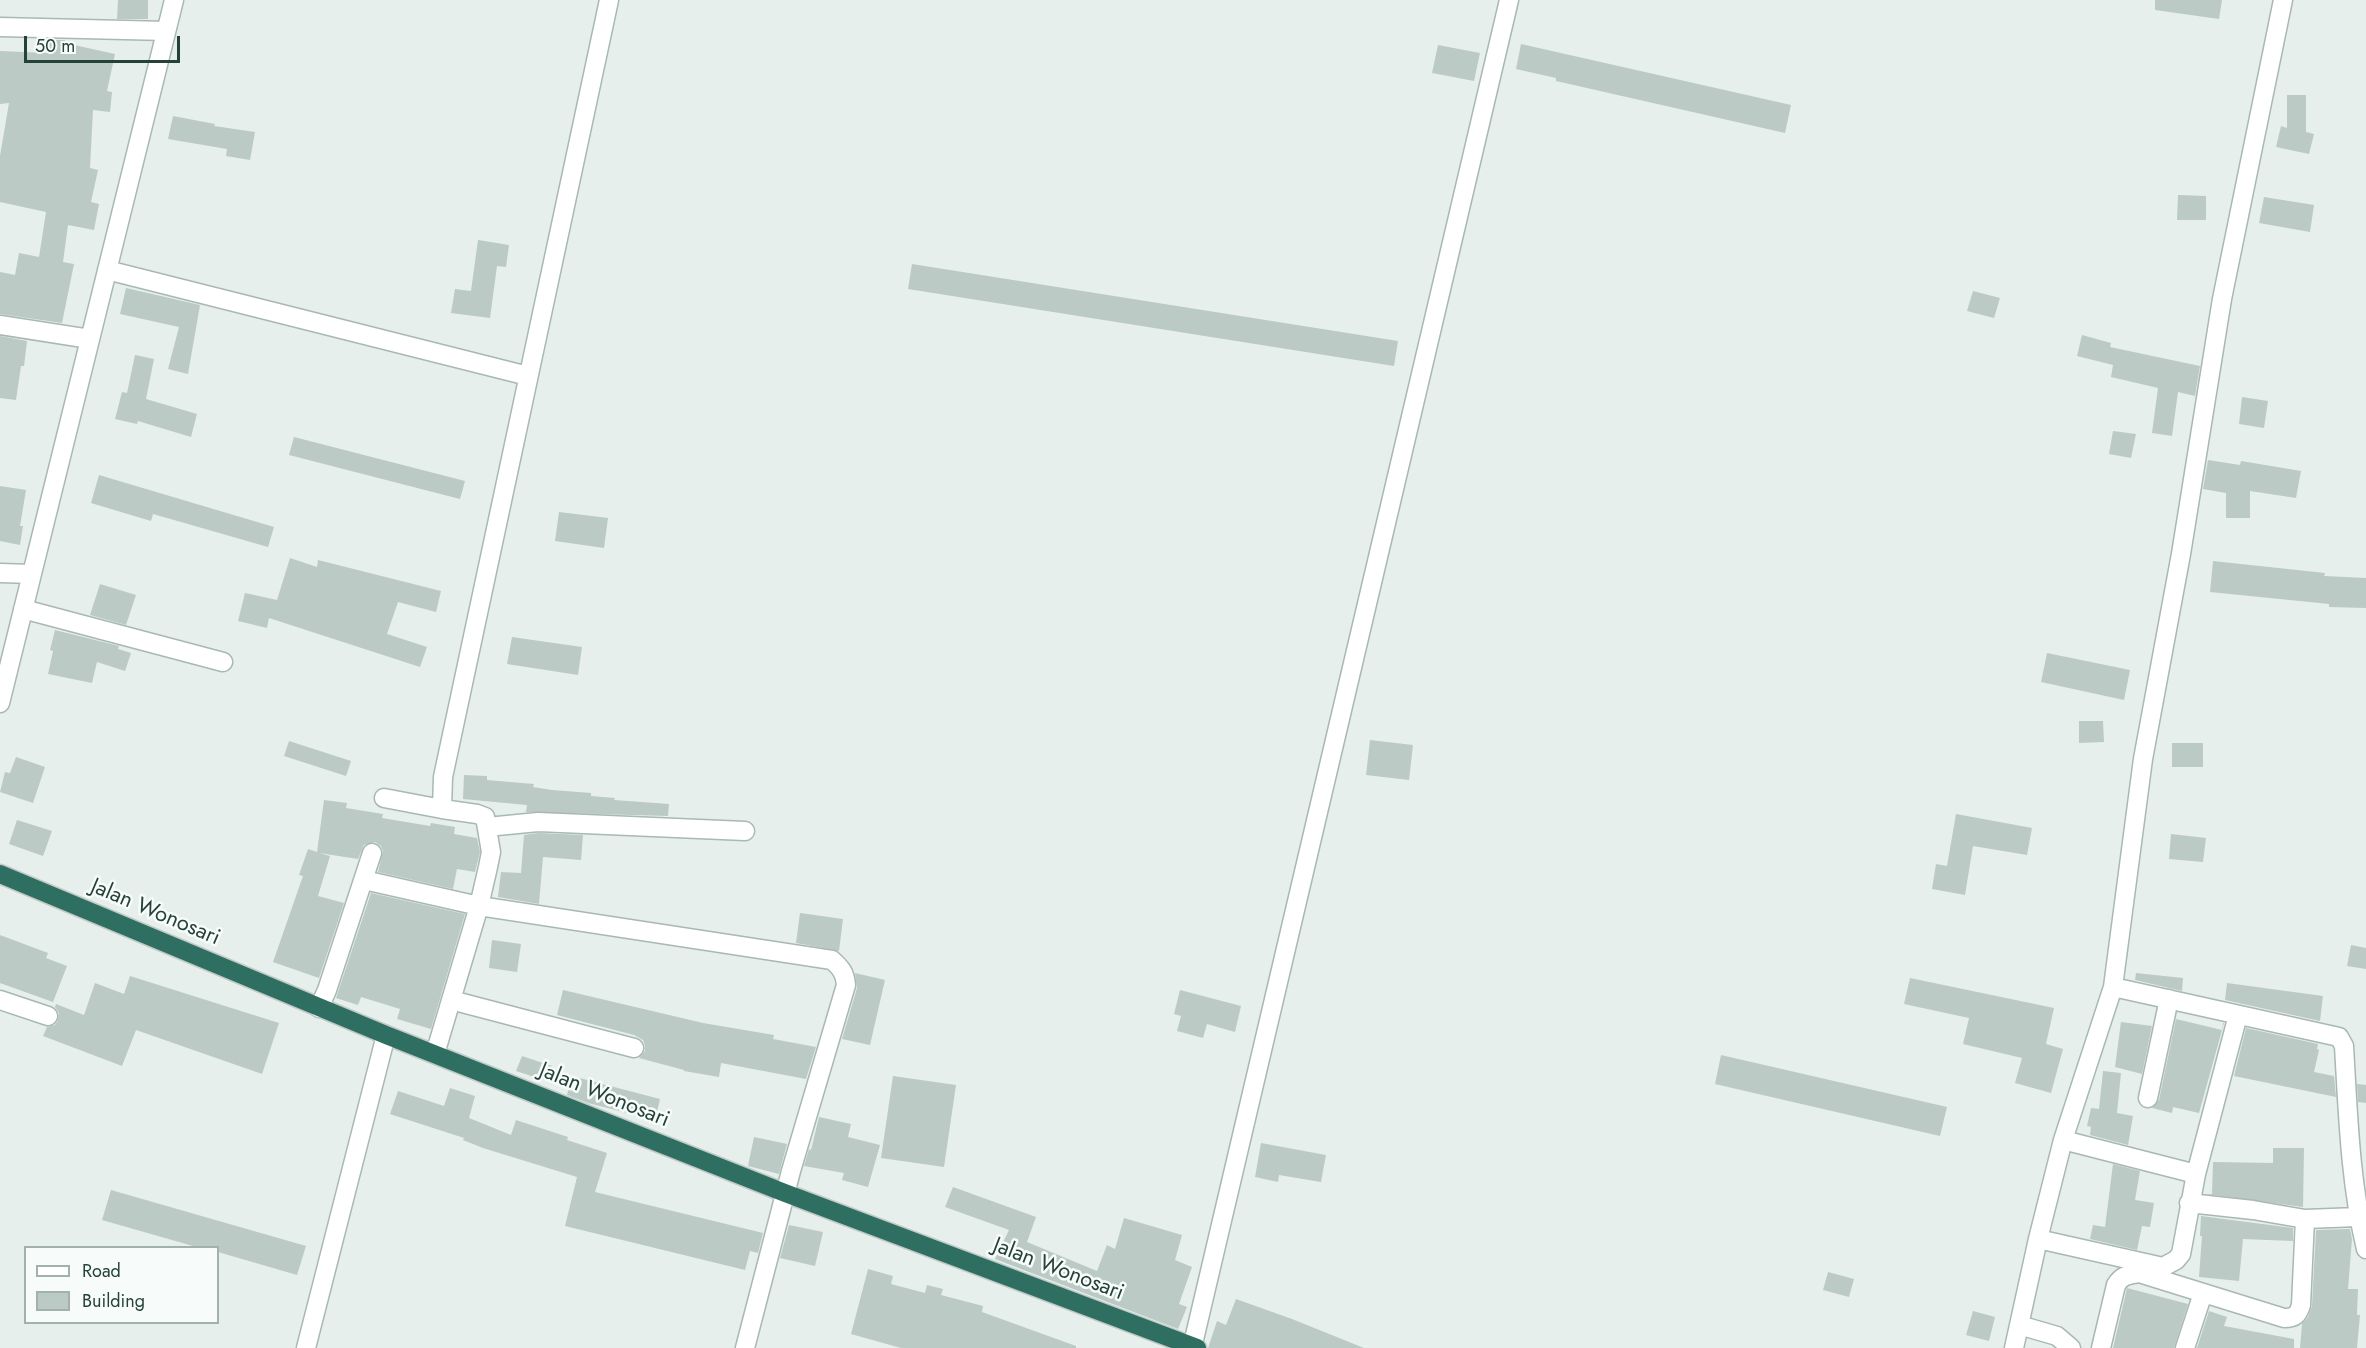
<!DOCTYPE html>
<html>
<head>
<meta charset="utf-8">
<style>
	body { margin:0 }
	#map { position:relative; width:2366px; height:1348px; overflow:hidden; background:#e6efeb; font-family:Jost,sans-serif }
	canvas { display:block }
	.legend { position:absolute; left:24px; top:1246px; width:195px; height:78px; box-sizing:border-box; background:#f7fbf9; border:2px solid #a3b1ad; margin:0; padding:8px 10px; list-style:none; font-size:18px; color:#24423a }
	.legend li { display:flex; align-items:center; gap:12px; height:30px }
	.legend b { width:30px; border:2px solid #a3b1ad }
	.scale { position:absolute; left:24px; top:36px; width:156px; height:27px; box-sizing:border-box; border:3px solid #24423a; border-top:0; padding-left:8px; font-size:18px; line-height:21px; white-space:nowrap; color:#24423a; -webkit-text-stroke:4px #f7fbf9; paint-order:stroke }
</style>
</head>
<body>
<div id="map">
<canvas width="2366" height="1348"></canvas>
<ul class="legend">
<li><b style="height:8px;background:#fff"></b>Road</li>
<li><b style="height:16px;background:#bbcac4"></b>Building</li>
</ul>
<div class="scale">50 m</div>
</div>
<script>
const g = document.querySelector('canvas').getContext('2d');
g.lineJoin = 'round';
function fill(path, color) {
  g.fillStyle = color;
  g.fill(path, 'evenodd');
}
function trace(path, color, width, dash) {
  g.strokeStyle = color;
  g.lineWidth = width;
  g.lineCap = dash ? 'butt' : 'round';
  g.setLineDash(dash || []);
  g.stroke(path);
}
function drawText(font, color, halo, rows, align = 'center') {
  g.font = font + ' Jost,sans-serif';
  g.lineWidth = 5;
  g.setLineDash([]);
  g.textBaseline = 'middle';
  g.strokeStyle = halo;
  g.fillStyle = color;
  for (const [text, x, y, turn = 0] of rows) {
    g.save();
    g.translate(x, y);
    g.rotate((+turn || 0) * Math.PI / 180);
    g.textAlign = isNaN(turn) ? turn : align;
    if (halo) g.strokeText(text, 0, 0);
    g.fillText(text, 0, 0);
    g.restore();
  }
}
const building = new Path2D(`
	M118,0H148V19H117Z
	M2155,0H2222L2219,19L2155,10Z
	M49,40H65V43L115,54L107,91L112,92L110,112L93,110L90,168L98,170L91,202L99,204L94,230L68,225L63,262L74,264L62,323L0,314V272L15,275L19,253L39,257L46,212L0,202V156L9,103L0,104V51L48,53Z
	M1521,44L1791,105L1785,133L1556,81V78L1516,69Z
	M1438,45L1480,53L1474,81L1432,73Z
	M2287,95H2306V132L2314,134L2309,154L2276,147L2281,126L2287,128Z
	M173,116L215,124L214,126L255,132L250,160L226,156L227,149L168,139Z
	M2178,195L2206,196V220H2177Z
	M2264,197L2314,205L2310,232L2259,223Z
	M478,240L509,245L506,267L497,266L490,318L451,313L455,289L471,291Z
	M912,264L1398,341L1394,366L908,289Z
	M126,288L200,305L188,374L168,369L179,327L120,314Z
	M1973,291L2000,298L1994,318L1967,311Z
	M2082,335L2111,343L2110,347L2200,366L2195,396L2178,392L2172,436L2152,433L2158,388L2111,377L2113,365L2077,356Z
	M0,336L27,341L24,366H21L16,400L0,398Z
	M135,355L154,359L146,399L197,414L191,437L138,421L137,424L115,419L122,392L127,393Z
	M2242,397L2268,401L2264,428L2239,424Z
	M2113,431L2136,434L2131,458L2109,454Z
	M294,437L465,481L460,499L289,455Z
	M2208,460L2240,465L2241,461L2301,471L2296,498L2250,491V518H2226V493L2203,489Z
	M99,475L274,527L268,547L153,514L151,521L91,503Z
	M0,486L26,490L20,526H23L20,545L0,541Z
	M559,512L608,518L604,548L555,541Z
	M290,558L317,567L318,560L441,591L436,612L398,602L387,634L427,647L420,667L269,618L267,628L238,621L245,593L277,600Z
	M2213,561L2325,573L2324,576L2366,578V608L2329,607V604L2210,592Z
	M100,584L136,595L126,625L90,615Z
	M55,630L119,646L118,649L131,653L125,671L97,662L92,683L48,674L53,651L50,650Z
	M512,637L582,647L578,675L507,664Z
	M2047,653L2130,670L2124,700L2041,682Z
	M2079,721H2103L2104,742L2079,743Z
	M1370,740L1413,745L1409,780L1366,775Z
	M289,741L351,761L346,776L284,756Z
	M2172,743H2203V767H2172Z
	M16,757L45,767L33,803L0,792L5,772L10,773Z
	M464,775L487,776V780L534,784L533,787L552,790L591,793V796L615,798L614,800L669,804L668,816L526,812L527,805L463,799Z
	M324,800L347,803L346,808L383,814L382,818L430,826L431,823L455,827L454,834L477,838L480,852L475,872L457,869L453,889L378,872L383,851L381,846L375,842L364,845L358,859L319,853L330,856L318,896L344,903L319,978L273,962L303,876L299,875L308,849L317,852Z
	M1956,814L2032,828L2027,855L1973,846L1965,895L1932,889L1936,864L1947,866Z
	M17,820L52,831L43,856L9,844Z
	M538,833L583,835L581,860L543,857L539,904L498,897L501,872L521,873L524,835Z
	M2171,834L2206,838L2203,862L2169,859Z
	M371,893L465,914L431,1029L397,1019L400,1009L361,997L358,1005L336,998Z
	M800,913L843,919L839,951L796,943Z
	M0,935L48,953L46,958L67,966L53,1002L0,983Z
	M492,940L521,944L517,972L489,968Z
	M2351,945L2366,948V969L2347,966Z
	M855,973L885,980L870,1045L842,1039L857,988Z
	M2136,973L2183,978L2182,991L2135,980Z
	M130,976L279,1023L262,1074L136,1030L122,1066L43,1036L47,1027L55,1025L58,1020L59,1013L55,1007L56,1004L84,1015L95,983L124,994Z
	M1910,978L2054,1008L2046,1044L2063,1049L2051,1093L2015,1083L2022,1058L1963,1044L1969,1018L1904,1004Z
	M2227,983L2323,996L2320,1021L2225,1000Z
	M563,990L703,1023L774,1035L773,1039L816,1047L806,1079L721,1063L719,1077L684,1071V1070L639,1058L645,1051V1046L643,1040L634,1035L557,1015Z
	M1180,990L1241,1006L1235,1032L1207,1024L1203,1038L1177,1031L1181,1016L1174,1014Z
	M2176,1019L2222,1030L2223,1023H2224L2199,1113L2173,1107L2172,1113L2152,1108L2159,1100Z
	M2121,1022L2152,1026L2142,1074L2115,1067Z
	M2246,1028L2318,1044L2317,1049L2319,1050L2314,1072L2334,1076L2336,1097L2234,1076Z
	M1721,1055L1947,1107L1940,1136L1715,1084Z
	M522,1056L552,1066L547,1081L516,1071Z
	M2103,1071L2121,1073L2117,1113L2133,1116L2128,1145L2090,1135L2091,1127L2087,1126L2091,1108L2099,1109Z
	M572,1076L660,1099L655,1120L588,1103L567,1095Z
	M893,1076L956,1085L944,1167L881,1158Z
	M2357,1084L2366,1085V1103L2358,1102Z
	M450,1088L475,1096L469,1118L511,1135L516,1120L568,1137L567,1140L607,1153L595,1192L763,1233L758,1253L750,1251L745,1270L565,1226L577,1177L483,1148L463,1140L464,1138L390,1114L398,1091L444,1106Z
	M819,1117L851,1124L848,1137L880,1145L868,1187L842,1180L844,1173L804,1166L809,1149L811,1150Z
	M754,1137L787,1144L779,1174L748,1166Z
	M1261,1143L1326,1155L1321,1182L1279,1175L1278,1182L1255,1177Z
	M2273,1148H2304L2303,1207L2206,1194H2212L2213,1162L2273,1163Z
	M2113,1164L2140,1171L2135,1200L2154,1203L2150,1227L2142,1226L2137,1250L2090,1239L2093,1225L2105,1227Z
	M953,1187L1036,1217L1027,1242L1097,1271L1107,1245L1115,1249L1124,1218L1182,1235L1175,1260L1192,1267L1179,1304L1187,1307L1178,1329L995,1259L1009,1230L945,1207Z
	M111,1190L306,1246L297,1275L218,1252V1248H200L102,1220Z
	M2201,1216L2293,1228V1241L2243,1239L2239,1281L2199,1277L2202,1236H2200Z
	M789,1225L823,1232L815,1266L780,1258Z
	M2350,1229L2352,1239L2348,1289H2358L2357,1315H2360L2357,1348H2300L2302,1324L2308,1317L2312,1306L2316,1230Z
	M868,1269L893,1276L891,1284L925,1293L927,1285L943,1289L941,1295L983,1306L982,1312L1076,1346V1348H901L851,1334Z
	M1828,1272L1854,1279L1849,1297L1823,1290Z
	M2127,1288L2188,1304L2174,1348H2113Z
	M1236,1299L1292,1319L1364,1348H1208L1217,1321L1226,1325Z
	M1973,1311L1995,1317L1989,1341L1966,1335Z
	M2209,1311L2227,1317L2224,1326L2294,1339V1348H2197Z`);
const minor = new Path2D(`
	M0,27L166,31
	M107,270L528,376
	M0,325L90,339
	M0,573L32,574
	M23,609L223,662
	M0,703L174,0
	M384,798L442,809
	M487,827L538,822L745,831
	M364,880L479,906L832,960C841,968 845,973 846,985L791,1171L745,1348
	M2113,987L2339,1037L2344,1046C2348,1114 2350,1182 2366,1249
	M0,1000L48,1016
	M451,1000L634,1048
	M319,1008L327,990L372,853
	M435,1054L479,906L488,867L491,852L485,817L477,814L442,809L443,777L609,0
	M2148,1098L2169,999
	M2063,1140L2196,1174
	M2189,1203L2253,1210L2305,1219L2358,1217
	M2038,1239L2163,1267L2176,1260L2181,1254L2196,1174L2238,1015
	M2019,1325L2057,1336L2071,1348
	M306,1348L386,1035
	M1192,1348L1509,0
	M2014,1348L2038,1239L2063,1140L2113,987L2143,759L2181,554L2222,299L2283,0
	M2101,1348L2116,1285C2122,1275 2128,1275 2139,1273L2284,1318C2295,1318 2298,1315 2301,1305L2305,1219
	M2185,1348L2203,1293`);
const highway = new Path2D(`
	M0,874L386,1035L785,1193L1197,1348`);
const streetNames = [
	["Jalan Wonosari",155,913,23],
	["Jalan Wonosari",604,1096,22],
	["Jalan Wonosari",1058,1270,21]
];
fill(building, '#bbcac4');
trace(minor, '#a8b8b2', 21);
trace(highway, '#c2cac8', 21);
trace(minor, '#fff', 18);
trace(highway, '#2f6f62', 18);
drawText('22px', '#24423a', '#f7fbf9', streetNames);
</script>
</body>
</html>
